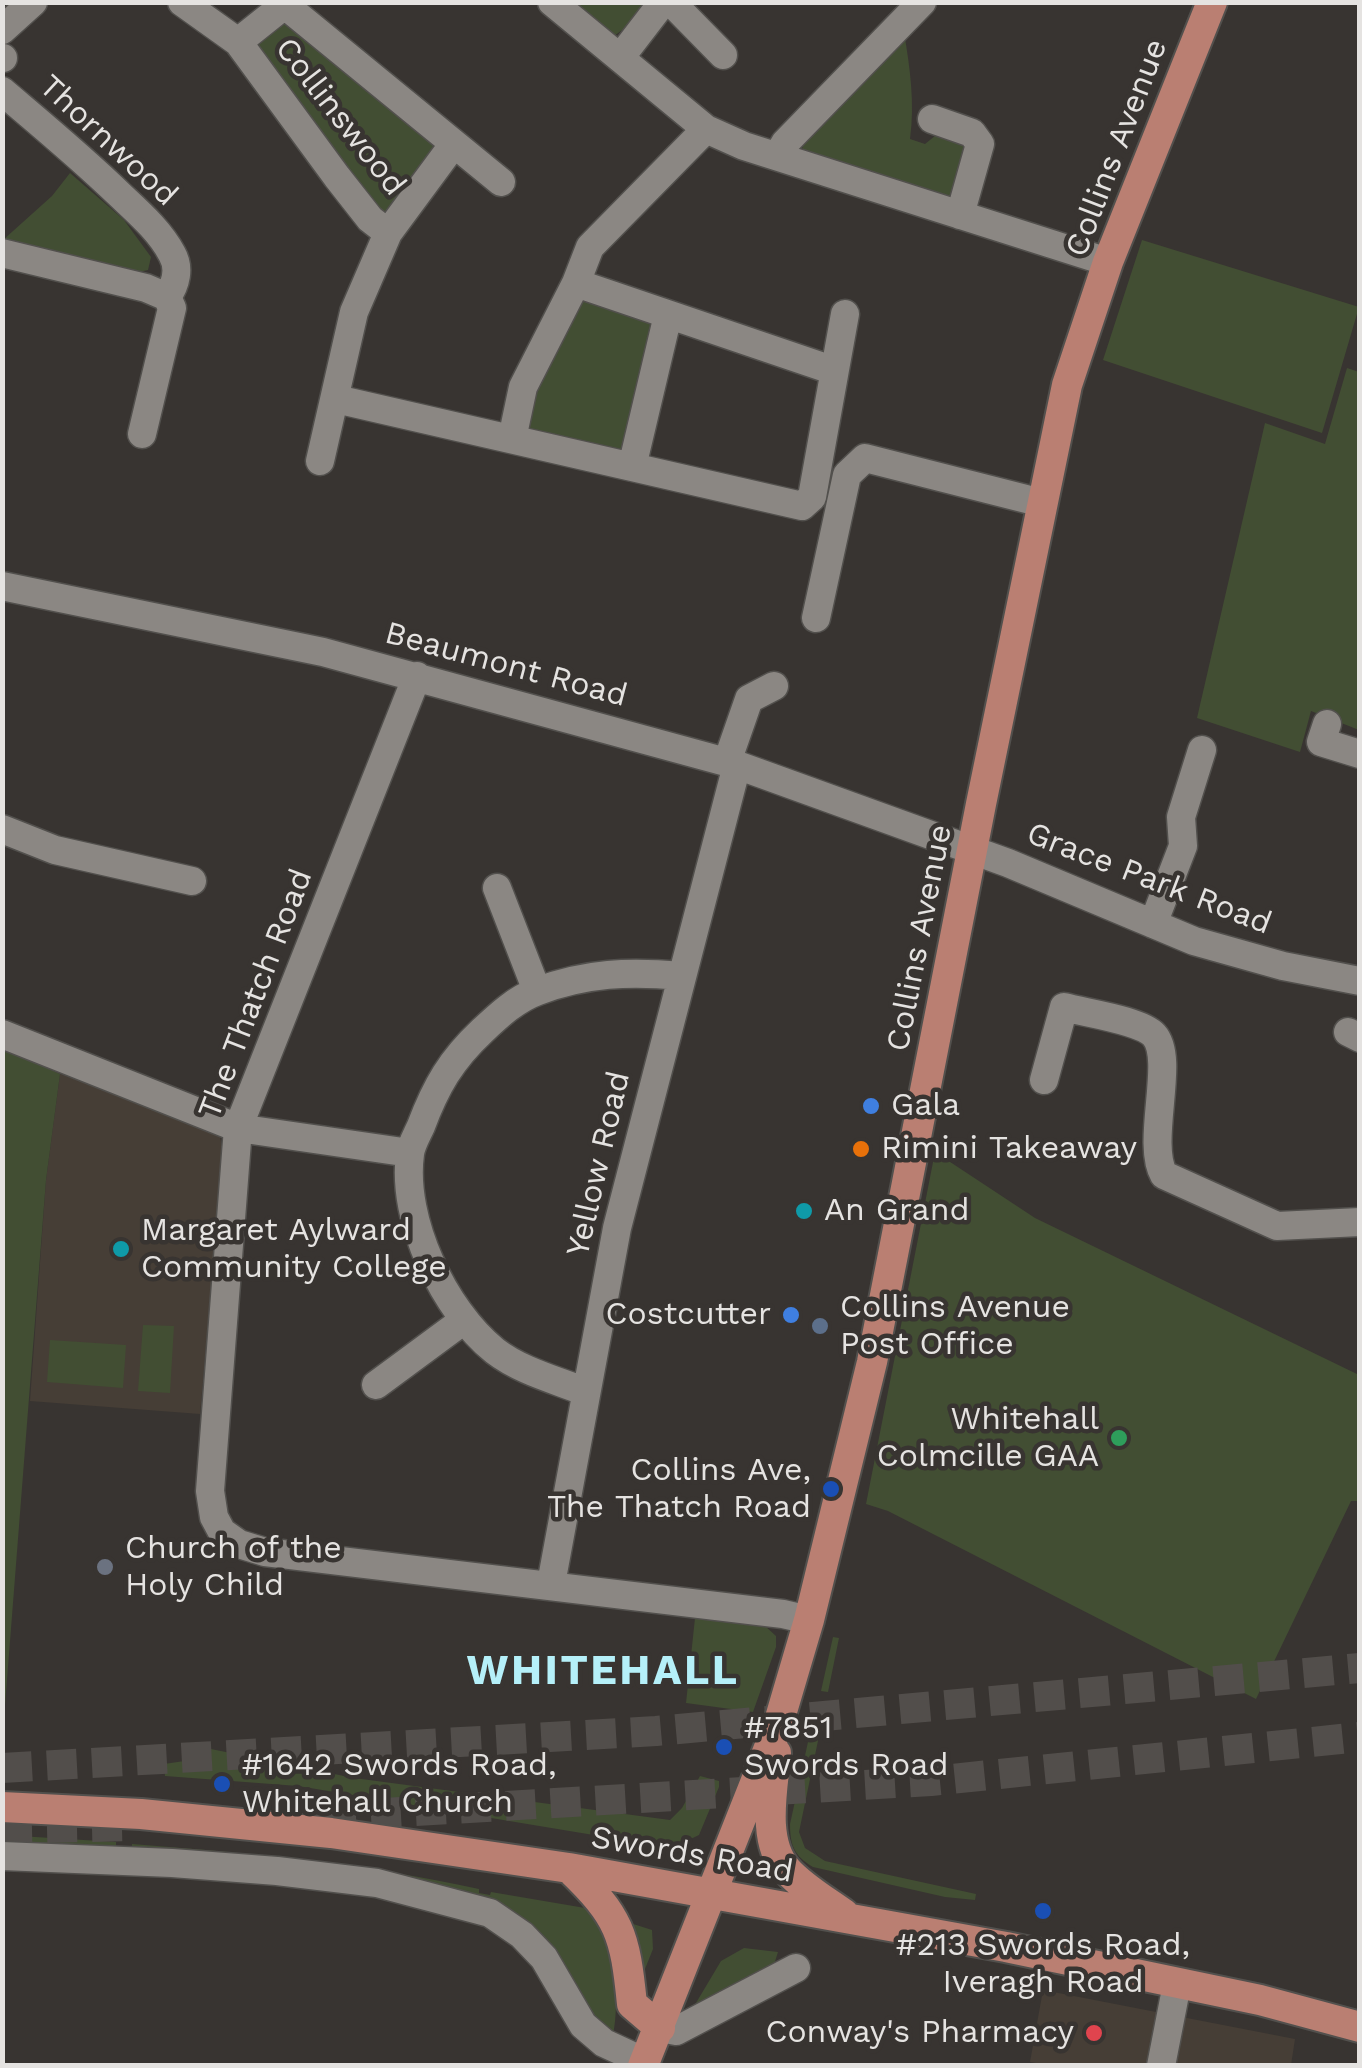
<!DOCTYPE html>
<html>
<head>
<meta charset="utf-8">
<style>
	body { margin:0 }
	#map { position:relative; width:1362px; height:2068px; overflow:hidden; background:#383431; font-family:"Work Sans",sans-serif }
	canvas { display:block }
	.frame { position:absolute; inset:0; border:5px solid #e5e3e1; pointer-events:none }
</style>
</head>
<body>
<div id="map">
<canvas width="1362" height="2068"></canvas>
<div class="frame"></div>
</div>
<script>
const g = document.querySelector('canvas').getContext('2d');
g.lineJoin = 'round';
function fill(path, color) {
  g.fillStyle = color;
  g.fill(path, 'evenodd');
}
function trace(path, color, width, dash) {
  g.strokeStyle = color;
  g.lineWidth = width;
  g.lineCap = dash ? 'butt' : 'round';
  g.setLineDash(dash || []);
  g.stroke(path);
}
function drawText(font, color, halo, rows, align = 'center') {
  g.font = font + ' "Work Sans",sans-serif';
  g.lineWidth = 9;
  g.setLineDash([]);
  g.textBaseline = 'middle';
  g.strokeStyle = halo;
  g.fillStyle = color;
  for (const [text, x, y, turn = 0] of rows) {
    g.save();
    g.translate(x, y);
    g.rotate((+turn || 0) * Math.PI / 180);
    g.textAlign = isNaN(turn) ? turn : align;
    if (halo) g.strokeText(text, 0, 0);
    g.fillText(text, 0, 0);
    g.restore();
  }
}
const built = new Path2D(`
	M60,1074L146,1103L220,1137L223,1151L200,1414L30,1401L46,1180Z
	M1043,1990L1295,2039L1291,2065L1053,2066L1030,2062Z`);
const green = new Path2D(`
	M568,3H642L636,20L614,36Z
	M286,21L436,146L397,212L383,216L251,42Z
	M904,32C910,68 915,103 910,139L925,144L946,127L973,143L952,202L804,155L800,136Z
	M70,173L124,220L151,257L148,270L139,272L3,240L52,196Z
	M1142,240L1359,307L1322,433L1103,360Z
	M580,298L644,316L654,326L625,454L526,434L525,401Z
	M1347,368L1359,372V730L1311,711L1300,752L1197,718L1265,423L1325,444Z
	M3,1047L60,1074L46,1180L3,1731Z
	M935,1152L1035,1218L1359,1375V1501H1351L1256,1699L888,1511L866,1504Z
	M143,1325L174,1326L170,1393L138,1391Z
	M50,1340L126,1345L123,1388L47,1382Z
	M695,1618L765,1626L776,1636V1647L753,1712L686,1703Z
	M833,1637L839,1638L828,1692L821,1691Z
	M815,1710L824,1712L799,1832L805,1848L825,1861L976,1894L975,1900L945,1897L813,1867C794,1856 790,1845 790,1824Z
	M206,1748L354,1778L670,1820L682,1808L700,1776L719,1781V1787L699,1835L672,1848L298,1786L165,1776L164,1764L198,1759Z
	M3,1835L116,1842V1852L3,1847Z
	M132,1844C249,1853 365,1864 479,1889V1893L490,1895L491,1892L591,1909L604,1919C611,1957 621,1996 613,2035L601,2027L500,1911L132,1853Z
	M627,1922L652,1930L653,1949L643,1974Z
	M744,1948L778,1952L772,1971L690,2013L721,1961Z`);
const highwayTunnel = new Path2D(`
	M2,1768L656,1731L1360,1668
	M281,1819L931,1781L1360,1737
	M2,1829L135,1826`);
const minor = new Path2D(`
	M182,2L238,42L337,177L370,219L388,233
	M552,2L706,129L744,146L1108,262
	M671,2L723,55
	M286,6L501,182
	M2,30L33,2
	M238,42L288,2
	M2,58H3
	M620,58L663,2
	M2,91C42,125 82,158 120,195C138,212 160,231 172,254C180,268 176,284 167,297
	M932,119L972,133L980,144L960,215
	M778,155L785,143L922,2
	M2,253L146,288L167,297L172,308L142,434
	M576,283L832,370
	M336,399L802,506L812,497L845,314
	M512,439L523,387L576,283L590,247L706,129
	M320,461L354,312L388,233L453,145
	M632,467L668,315
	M2,586L323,652L737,765L1008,863L1194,941L1283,966L1360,981
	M816,618L847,475L865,458L1042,503
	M417,676L238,1128L210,1491L214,1517L222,1532L239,1544L265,1552L783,1614L809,1620
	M1327,724L1321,742L1360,754
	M727,762L749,699L774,686
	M2,829L55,850L192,881
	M497,888L537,991
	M1153,924L1183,846L1181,817L1202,750
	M1348,1032L1360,1038
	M2,1034L238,1128L410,1153
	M1044,1080L1064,1007C1085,1013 1140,1020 1154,1035C1176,1059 1145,1142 1164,1175L1277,1226L1360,1222
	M376,1385L464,1320
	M586,1392C556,1380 521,1371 495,1351C444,1310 401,1220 410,1154C411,1145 417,1135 421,1126C436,1086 451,1060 482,1031C499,1015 516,999 538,991C586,973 630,971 680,976
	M551,1584L617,1228L737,765
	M2,1856L172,1863L277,1871L377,1883L490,1913L522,1935L544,1958L583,2025L604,2043L645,2062
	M660,2028L676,2031L796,1968
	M1161,2066L1177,1984`);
const major = new Path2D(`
	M776,1753C773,1789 761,1840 787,1870C802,1887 826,1901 844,1914
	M2,1807L141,1814L331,1833L569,1868L1006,1947L1260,2000L1360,2027
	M569,1868C620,1917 625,1934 632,2004L660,2028
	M643,2066L778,1725L809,1620L872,1362L981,804L1067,385L1108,262L1212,2`);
const markers = [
	[871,1106,10,"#3f7fe0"],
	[861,1149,10,"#e8710a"],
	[804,1211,10,"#0f9aa8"],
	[121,1249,10,"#0f9aa8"],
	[791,1315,10,"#3f7fe0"],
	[820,1326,10,"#5c6f8a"],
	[1119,1438,10,"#2e9e5b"],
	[831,1489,10,"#1a4fb4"],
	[105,1567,10,"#6b7280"],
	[724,1747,10,"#1a4fb4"],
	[222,1784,10,"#1a4fb4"],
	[1043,1911,10,"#1a4fb4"],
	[1094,2033,10,"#e0444e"]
];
const streetNames = [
	["Collinswood",340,117,52],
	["Thornwood",108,141,43],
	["Collins Avenue",1117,148,-69],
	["Beaumont Road",506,665,15],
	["Grace Park Road",1149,879,21],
	["Collins Avenue",920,938,-79],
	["The Thatch Road",256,994,-69],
	["Yellow Road",599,1164,-77],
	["Swords Road",692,1855,10]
];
const poiNames = [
	["Gala",891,1106],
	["Rimini Takeaway",881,1149],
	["An Grand",824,1211],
	["Margaret Aylward",141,1231],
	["Community College",141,1268],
	["Collins Avenue",840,1308],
	["Post Office",840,1345],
	["Costcutter",771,1315,"right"],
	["Whitehall",1099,1420,"right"],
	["Colmcille GAA",1099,1457,"right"],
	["Collins Ave,",811,1471,"right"],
	["The Thatch Road",811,1508,"right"],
	["Church of the",125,1549],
	["Holy Child",125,1586],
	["#7851",744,1729],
	["Swords Road",744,1766],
	["#1642 Swords Road,",242,1766],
	["Whitehall Church",242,1803],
	["#213 Swords Road,",1043,1946,"center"],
	["Iveragh Road",1043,1983,"center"],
	["Conway's Pharmacy",1074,2033,"right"]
];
const districtNames = [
	["WHITEHALL",603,1672]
];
fill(built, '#463e36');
fill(green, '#424e33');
trace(highwayTunnel, '#524e4b', 30, [30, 15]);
trace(minor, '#52504d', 31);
trace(major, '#52504d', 34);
trace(minor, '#8b8783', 28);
trace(major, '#ba7f72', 30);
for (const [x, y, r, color] of markers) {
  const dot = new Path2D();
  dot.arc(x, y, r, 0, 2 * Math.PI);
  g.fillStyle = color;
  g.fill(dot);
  trace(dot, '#383431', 4);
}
drawText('32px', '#e5e3e1', '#383431', streetNames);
drawText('32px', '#e5e3e1', '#383431', poiNames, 'left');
g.letterSpacing = '2.5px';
drawText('bold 42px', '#b5f0f9', '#383431', districtNames);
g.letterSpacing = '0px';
</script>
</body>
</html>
